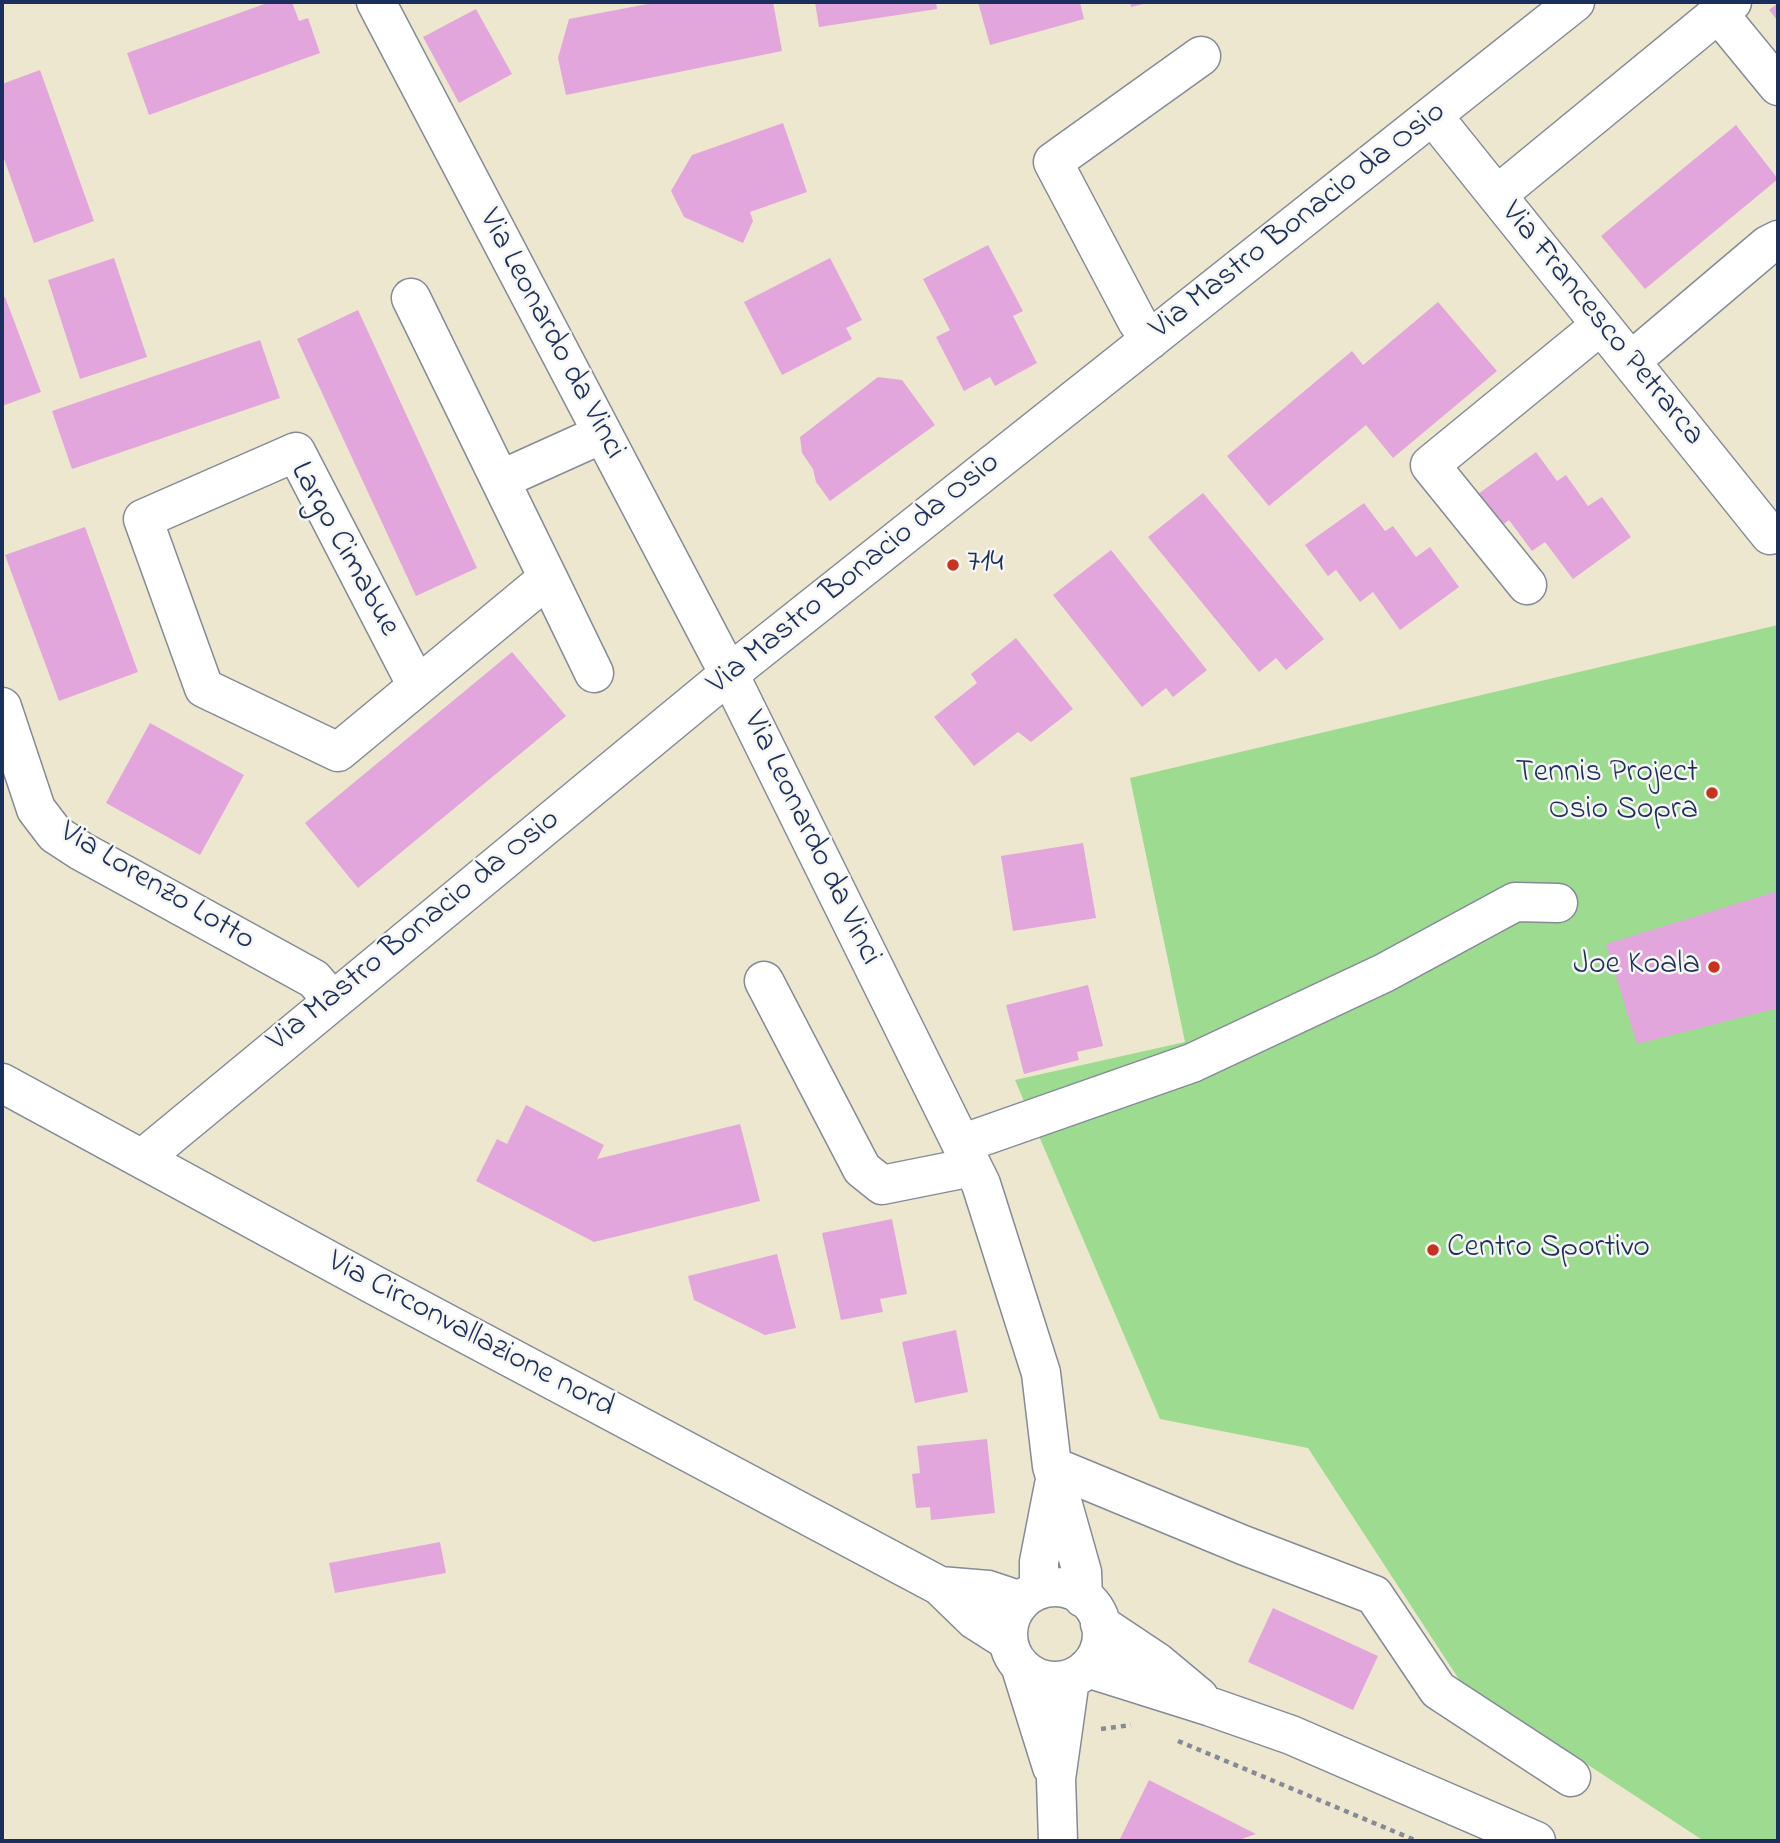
<!DOCTYPE html>
<html>
<head>
<meta charset="utf-8">
<style>
	body { margin:0 }
	#map { position:relative; width:1780px; height:1843px; overflow:hidden; background:#eee7cf; font-family:"Indie Flower",sans-serif }
	canvas { display:block }
	.frame { position:absolute; inset:0; border:4px solid #1b2f5e; pointer-events:none }
</style>
</head>
<body>
<div id="map">
<canvas width="1780" height="1843"></canvas>
<div class="frame"></div>
</div>
<script>
const g = document.querySelector('canvas').getContext('2d');
g.lineJoin = 'round';
function fill(path, color) {
  g.fillStyle = color;
  g.fill(path, 'evenodd');
}
function trace(path, color, width, dash) {
  g.strokeStyle = color;
  g.lineWidth = width;
  g.lineCap = dash ? 'butt' : 'round';
  g.setLineDash(dash || []);
  g.stroke(path);
}
function drawText(font, color, halo, rows, align = 'center') {
  g.font = font + ' "Indie Flower",sans-serif';
  g.lineWidth = 5;
  g.setLineDash([]);
  g.textBaseline = 'middle';
  g.strokeStyle = halo;
  g.fillStyle = color;
  for (const [text, x, y, turn = 0] of rows) {
    g.save();
    g.translate(x, y);
    g.rotate((+turn || 0) * Math.PI / 180);
    g.textAlign = isNaN(turn) ? turn : align;
    if (halo) g.strokeText(text, 0, 0);
    g.fillText(text, 0, 0);
    g.restore();
  }
}
const green = new Path2D(`
	M1778,625V1841H1704L1460,1681L1308,1448L1160,1419L1015,1080L1185,1042L1130,778Z`);
const building = new Path2D(`
	M270,2H292L299,21L308,18L320,53L149,115L127,53Z
	M658,2H773L782,51L566,95L558,58L569,19Z
	M815,2H936L937,9L819,27Z
	M978,2H1080L1084,19L990,45Z
	M1130,2H1148V3L1131,7Z
	M1778,3V21L1769,10Z
	M476,9L512,74L459,103L423,37Z
	M40,70L94,221L34,243L2,153V84Z
	M783,123L807,192L750,212L753,221L743,243L684,217L671,191L692,155Z
	M1736,125L1778,179L1645,289L1601,236Z
	M988,245L1023,311L1013,316L1037,363L995,386L990,377L964,391L936,337L950,330L923,279Z
	M114,258L147,357L80,379L48,280Z
	M830,258L862,320L846,328L852,339L782,375L744,302Z
	M5,297L41,392L2,406V298Z
	M1438,302L1497,371L1393,458L1366,425L1269,506L1227,456L1352,351L1363,365Z
	M358,310L477,568L416,596L297,339Z
	M260,340L280,398L72,469L52,411Z
	M878,377L902,380L935,425L830,501L816,482L813,469L802,453L800,437Z
	M1536,452L1557,481L1566,475L1588,506L1602,497L1631,537L1573,579L1545,542L1532,551L1509,520L1501,526L1478,494Z
	M1203,493L1324,639L1286,670L1276,658L1259,672L1148,537Z
	M1364,503L1385,531L1393,526L1416,557L1430,547L1459,587L1400,630L1373,592L1360,602L1336,570L1328,576L1305,545Z
	M85,527L138,672L59,701L5,555Z
	M1111,550L1207,670L1173,697L1166,688L1142,707L1053,595Z
	M1016,638L1073,709L1031,742L1018,732L974,766L934,717L977,683L971,674Z
	M512,652L566,716L358,888L305,823Z
	M150,723L244,775L200,855L106,803Z
	M1083,843L1096,918L1013,931L1001,856Z
	M1778,891V1008L1637,1044L1606,944Z
	M1088,985L1103,1046L1077,1052L1079,1060L1024,1074L1006,1005Z
	M526,1105L604,1145L597,1159L740,1124L760,1201L594,1242L476,1181L497,1139L507,1144Z
	M892,1219L907,1294L880,1299L883,1312L841,1320L822,1233Z
	M777,1254L796,1328L765,1335L694,1300L688,1276Z
	M956,1330L968,1392L915,1403L902,1342Z
	M987,1439L995,1513L931,1520L930,1507L916,1508L912,1474L920,1473L917,1446Z
	M440,1542L446,1573L335,1593L329,1563Z
	M1273,1608L1378,1656L1353,1710L1248,1662Z
	M1149,1780L1256,1834L1236,1841H1119Z`);
const path = new Path2D(`
	M1101,1729L1131,1725
	M1178,1741L1417,1841`);
const minor = new Path2D(`
	M376,2L729,674L981,1184L1041,1373L1052,1466L1082,1572L1083,1598
	M1718,13L1778,86
	M1433,116L1770,535
	M1497,195L1732,2
	M411,298L500,480
	M1150,340L1137,321L1053,162L1201,56
	M1631,361L1768,245L1778,240
	M548,578L594,673
	M1527,585L1430,465L1601,325
	M417,686L296,452L143,519L204,688L338,752L548,578L500,480L602,434
	M2,707L36,809L55,834L81,851L314,979L332,1000
	M764,981L862,1169L882,1185L972,1167
	M2,1083L376,1286L940,1586L975,1620L1008,1641
	M961,1144L1192,1063L1384,973L1515,902L1558,903
	M143,1158L729,674L1575,2
	M1052,1466L1243,1545L1374,1595L1438,1690L1571,1777
	M940,1586L988,1590L1021,1601
	M1008 1634a47 47 0 1 1 94 0a47 47 0 1 1-94 0Z
	M1039,1590V1562L1054,1485
	M1100,1624L1157,1662L1199,1697
	M1021,1668L1052,1767
	M1087,1668L1211,1707L1291,1735L1536,1841
	M1058,1841L1056,1779L1070,1679`);
const markers = [
	[953,565,7,"#c8321e"],
	[1712,793,7,"#c8321e"],
	[1714,967,7,"#c8321e"],
	[1433,1250,7,"#c8321e"]
];
const streetNames = [
	["Via Mastro Bonacio da Osio",1299,222,-38],
	["Via Francesco Petrarca",1601,325,51],
	["Via Leonardo da Vinci",550,335,62],
	["Largo Cimabue",343,550,61],
	["Via Mastro Bonacio da Osio",855,575,-39],
	["Via Leonardo da Vinci",810,839,64],
	["Via Lorenzo Lotto",156,888,31],
	["Via Mastro Bonacio da Osio",415,932,-39],
	["Via Circonvallazione nord",470,1336,28]
];
const poiNames = [
	["714",967,565],
	["Tennis Project",1698,775,"right"],
	["Osio Sopra",1698,812,"right"],
	["Joe Koala",1700,967,"right"],
	["Centro Sportivo",1447,1250]
];
fill(green, '#9cdb90');
fill(building, '#e2a6dc');
trace(minor, '#848b96', 41);
trace(path, '#848b96', 4.5, [5, 5]);
trace(minor, '#fff', 38);
for (const [x, y, r, color] of markers) {
  const dot = new Path2D();
  dot.arc(x, y, r, 0, 2 * Math.PI);
  g.fillStyle = color;
  g.fill(dot);
  trace(dot, '#f6f6f2', 2.5);
}
drawText('32px', '#1b2f5e', '#f6f6f2', streetNames);
drawText('32px', '#1b2f5e', '#f6f6f2', poiNames, 'left');
</script>
</body>
</html>
